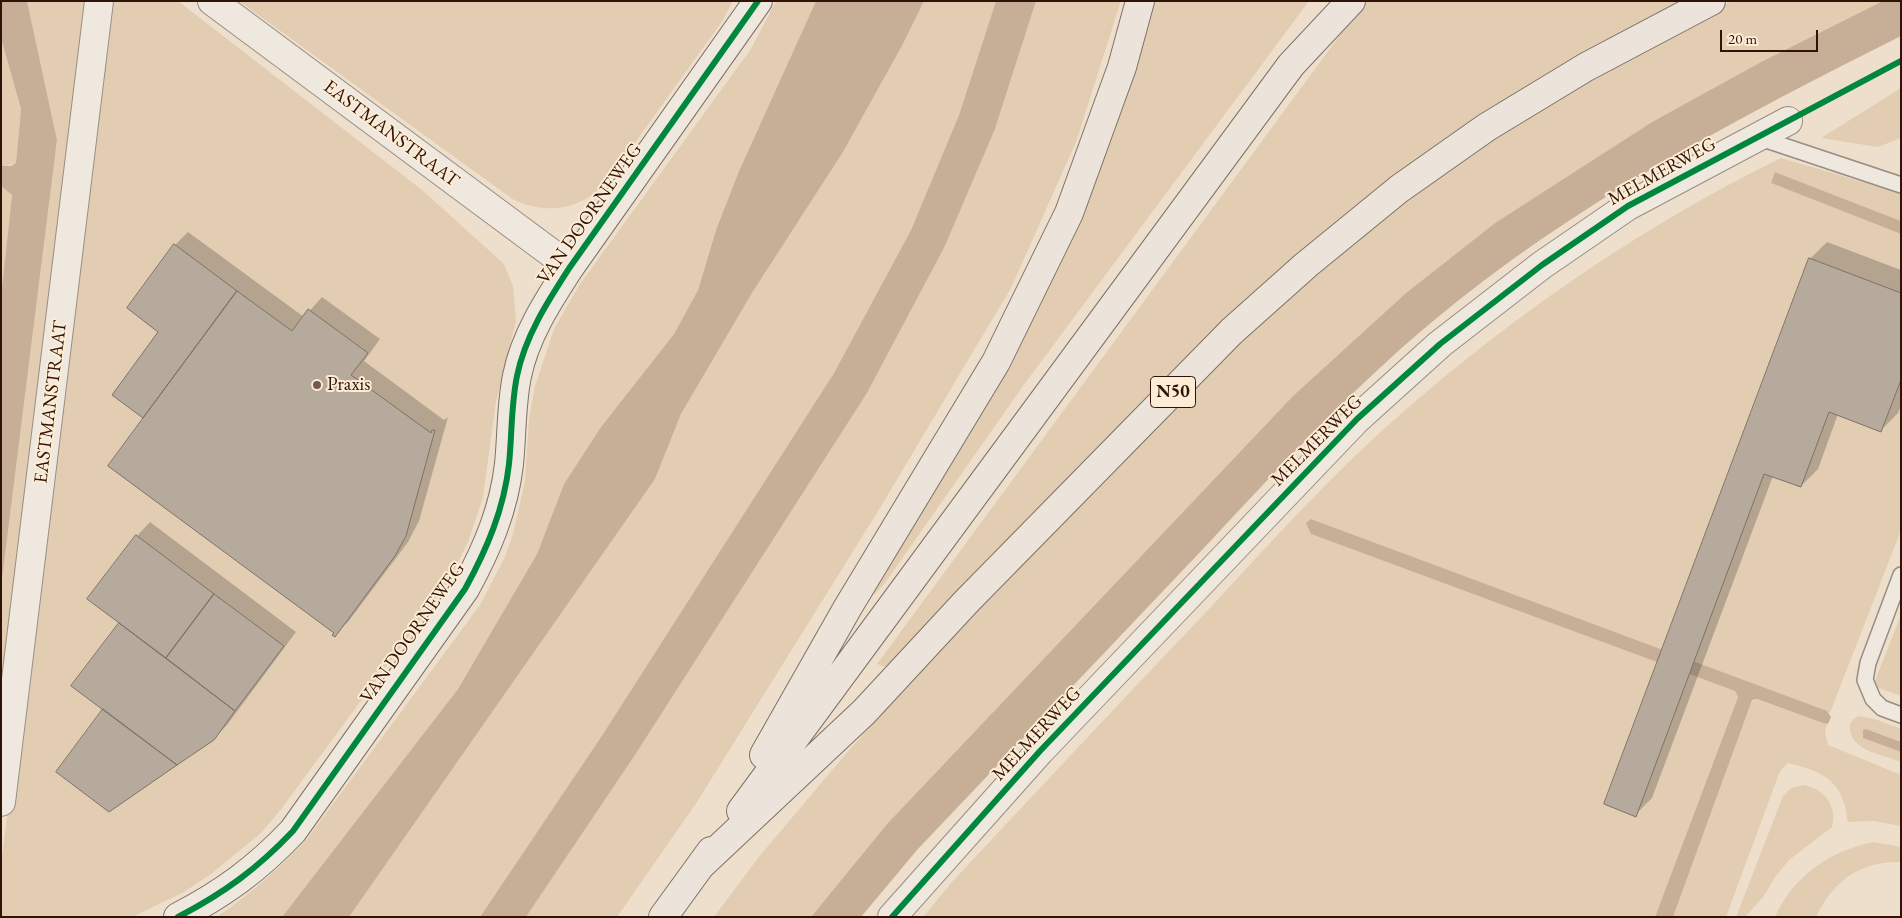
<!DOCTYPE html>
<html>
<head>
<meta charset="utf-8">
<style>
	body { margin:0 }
	#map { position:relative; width:1902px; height:918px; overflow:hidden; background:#eddfcc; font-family:"EB Garamond",serif }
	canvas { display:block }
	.frame { position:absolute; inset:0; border:2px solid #311206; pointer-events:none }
	.scale { position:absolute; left:1720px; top:30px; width:98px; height:22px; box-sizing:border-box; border:2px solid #311206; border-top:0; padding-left:6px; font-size:15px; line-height:18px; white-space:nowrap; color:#311206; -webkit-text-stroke:4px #fcecd5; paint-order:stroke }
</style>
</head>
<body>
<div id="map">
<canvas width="1902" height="918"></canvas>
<div class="frame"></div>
<div class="scale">20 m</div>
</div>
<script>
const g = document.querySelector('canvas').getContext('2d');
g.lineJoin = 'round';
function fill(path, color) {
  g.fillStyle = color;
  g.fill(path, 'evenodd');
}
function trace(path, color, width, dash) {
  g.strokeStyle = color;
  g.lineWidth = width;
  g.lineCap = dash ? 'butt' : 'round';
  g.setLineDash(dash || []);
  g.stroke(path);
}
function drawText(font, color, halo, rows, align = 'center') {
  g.font = font + ' "EB Garamond",serif';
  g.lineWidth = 4;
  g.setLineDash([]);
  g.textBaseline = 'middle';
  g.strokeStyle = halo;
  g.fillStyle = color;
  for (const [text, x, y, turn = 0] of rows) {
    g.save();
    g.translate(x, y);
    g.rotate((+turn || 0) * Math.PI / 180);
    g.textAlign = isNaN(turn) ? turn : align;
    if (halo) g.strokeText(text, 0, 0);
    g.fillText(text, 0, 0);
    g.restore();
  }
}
const green = new Path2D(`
	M27,1H85L1,731V587L57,140Z
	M114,1H178L422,190L504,264L513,286L516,321L496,402L483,497L468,542L449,581L282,808L261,833L211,874L184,892L132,917H1V864L109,7Z
	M239,1H733L721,23L606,183C580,210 548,215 514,200Z
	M776,1H816L739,171L716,230L698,290L674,334L601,427L564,484L537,554L458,689L282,917H217C250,894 279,869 307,839L480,605L504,559L513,534L525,481L529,419L535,386L554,329L580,284L751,49Z
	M924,1H996L959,115L911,230L834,373L603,734L480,917H349L655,479L681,414L752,293L843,152L903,44Z
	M1036,1H1121L1076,142L1011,288L880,508L697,802L617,917H526L635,755L867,393L945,246L995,129Z
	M1147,1H1309L1023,386L885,583L874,595L867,593L1017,334Z
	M1365,1H1682L1479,121L1375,189L1246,299L1013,533L890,669L877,664Z
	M1731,1H1883L1761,62L1652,122L1495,223L1406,293L1293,396L887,824L811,917H714L758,858L844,756L986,597L1271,308L1385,207L1592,77Z
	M1,38L21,109L16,163L4,167L1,166Z
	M1901,88V138L1878,147L1821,138Z
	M1781,158L1901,193V221L1775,172L1771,183L1901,234V530L1830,713L1311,519V534L1735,691L1738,697L1655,917H923L952,882C1037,791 1122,700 1208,610C1271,542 1333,473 1403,412C1518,312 1644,225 1781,158Z
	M1,186L12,195L1,297Z
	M1901,615V696L1873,686Z
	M1756,699L1827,724L1825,733L1828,745L1901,775V826L1873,821L1848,822C1846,816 1847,811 1845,806C1837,776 1815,770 1788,763L1780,771L1726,917H1673L1750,703Z
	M1858,716L1875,719L1901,729V742L1866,729L1863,738L1901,752V762C1884,755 1851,751 1850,729C1849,722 1852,720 1858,716Z
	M1803,785C1824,788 1838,806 1832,827L1789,860L1775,877L1764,896L1745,917H1736L1783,796L1791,788Z
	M1874,842L1901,847V862C1860,861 1833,881 1816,917H1775C1794,875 1830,851 1874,842Z`);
const water = new Path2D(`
	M1,1H27L57,140L1,587V297L12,195L1,186V166H11L16,163L21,109L1,38Z
	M816,1H924L903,44L843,152L752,293L681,414L655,479L349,917H282L458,689L537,554L564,484L601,427L674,334L698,290L716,230L739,171Z
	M996,1H1036L995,129L945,246L867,393L635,755L526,917H480L603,734L834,373L911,230L959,115Z
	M1883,1H1901V36C1737,118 1573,204 1432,322C1349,391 1276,471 1202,550C1107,650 1012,750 917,850L861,917H811L887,824L1293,396L1406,293L1495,223L1652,122L1761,62Z
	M1775,172L1901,221V234L1771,183Z
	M1311,519L1827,711L1831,717L1828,724L1823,723L1757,699L1752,700L1673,917H1655L1738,697L1735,691L1311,534L1306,523Z
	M1866,729L1901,742V752L1863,738V730Z`);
const shadow = new Path2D(`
	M188,232L304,317L322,297L380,339L364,361L444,420L448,417L419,521L408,542L348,622L334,635L335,632L145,418L114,395L160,331L175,245Z
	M1827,242L1901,270V406L1898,413L1881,430L1838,414L1818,469L1801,486L1773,476L1652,798L1635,815L1810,259Z
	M150,522L296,632L227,725L213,739L105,709L73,686L120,623L89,599L137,536Z`);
const building = new Path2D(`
	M174,244L237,291L143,418L112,395L158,332L127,308Z
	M1809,258L1901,293V380L1881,432L1829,412L1801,487L1764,474L1636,817L1604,804Z
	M237,291L292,331L308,309L368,353L351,375L431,433L432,430H435L406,536L395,556L335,637L332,635L334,633L108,466Z
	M136,535L214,594L166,658L87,599Z
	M214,594L284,646L235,711L166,658Z
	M119,623L235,711L214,740L177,765L71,686Z
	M103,709L177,765L109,812L56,772Z`);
const lane = new Path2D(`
	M1757,137L1901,185
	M1901,575L1868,663L1865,680L1873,699L1882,708L1901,715`);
const street = new Path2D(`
	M212,1L570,267
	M1,802L99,1
	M892,917L1040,751L1357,419L1440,344L1542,265L1628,206L1788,121`);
const secondary = new Path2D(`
	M178,917C224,893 257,869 293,831L465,589C487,549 504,509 509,464C512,435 511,405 517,376C525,336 548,301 570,267L758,1`);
const highway = new Path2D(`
	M764,755L848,607L996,362L1069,213L1122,67L1140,1
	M741,811L1291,65L1351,1
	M701,865L864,712L967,601L1232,331L1306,265L1399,189L1487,127L1586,67L1711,1
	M663,917L711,851`);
const cycleway = new Path2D(`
	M178,917C224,893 257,869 293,831L465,589C487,549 504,509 509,464C512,435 511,405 517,376C525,336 548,301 570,267L758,1
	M892,917L1040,751L1357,419L1440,344L1542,265L1628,206L1901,61`);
const markers = [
	[317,385,5,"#735a4b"]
];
const shields = [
	[1173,392,45]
];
const shieldNames = [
	["N50",1173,392]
];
const streetNames = [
	["EASTMANSTRAAT",391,134,37],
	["MELMERWEG",1662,172,-29],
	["VAN DOORNEWEG",590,214,-55],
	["EASTMANSTRAAT",51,402,-83],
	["MELMERWEG",1317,441,-45],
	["VAN DOORNEWEG",413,633,-55],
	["MELMERWEG",1037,734,-47]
];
const poiNames = [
	["Praxis",327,385]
];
fill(green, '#e2cdb3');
fill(water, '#c6af96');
fill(shadow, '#0003');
fill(building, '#b6aa9d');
trace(building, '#7e7267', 1);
trace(lane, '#998d81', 18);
trace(street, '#998d81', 30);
trace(secondary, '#7e7267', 30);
trace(highway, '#7e7267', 30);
trace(lane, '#efe8df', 15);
trace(street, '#efe8df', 28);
trace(secondary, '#efe8df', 28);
trace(highway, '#ece4da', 28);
trace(cycleway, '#00873e', 6);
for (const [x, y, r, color] of markers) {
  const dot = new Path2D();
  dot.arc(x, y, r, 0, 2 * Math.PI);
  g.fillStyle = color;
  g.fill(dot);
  trace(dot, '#fcecd5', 2);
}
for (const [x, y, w] of shields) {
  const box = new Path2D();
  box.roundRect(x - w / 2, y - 15.5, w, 31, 4);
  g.fillStyle = '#fcecd5';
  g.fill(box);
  trace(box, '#311206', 1);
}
drawText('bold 18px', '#311206', null, shieldNames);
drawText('19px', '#311206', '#fcecd5', streetNames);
drawText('19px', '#311206', '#fcecd5', poiNames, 'left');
</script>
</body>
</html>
